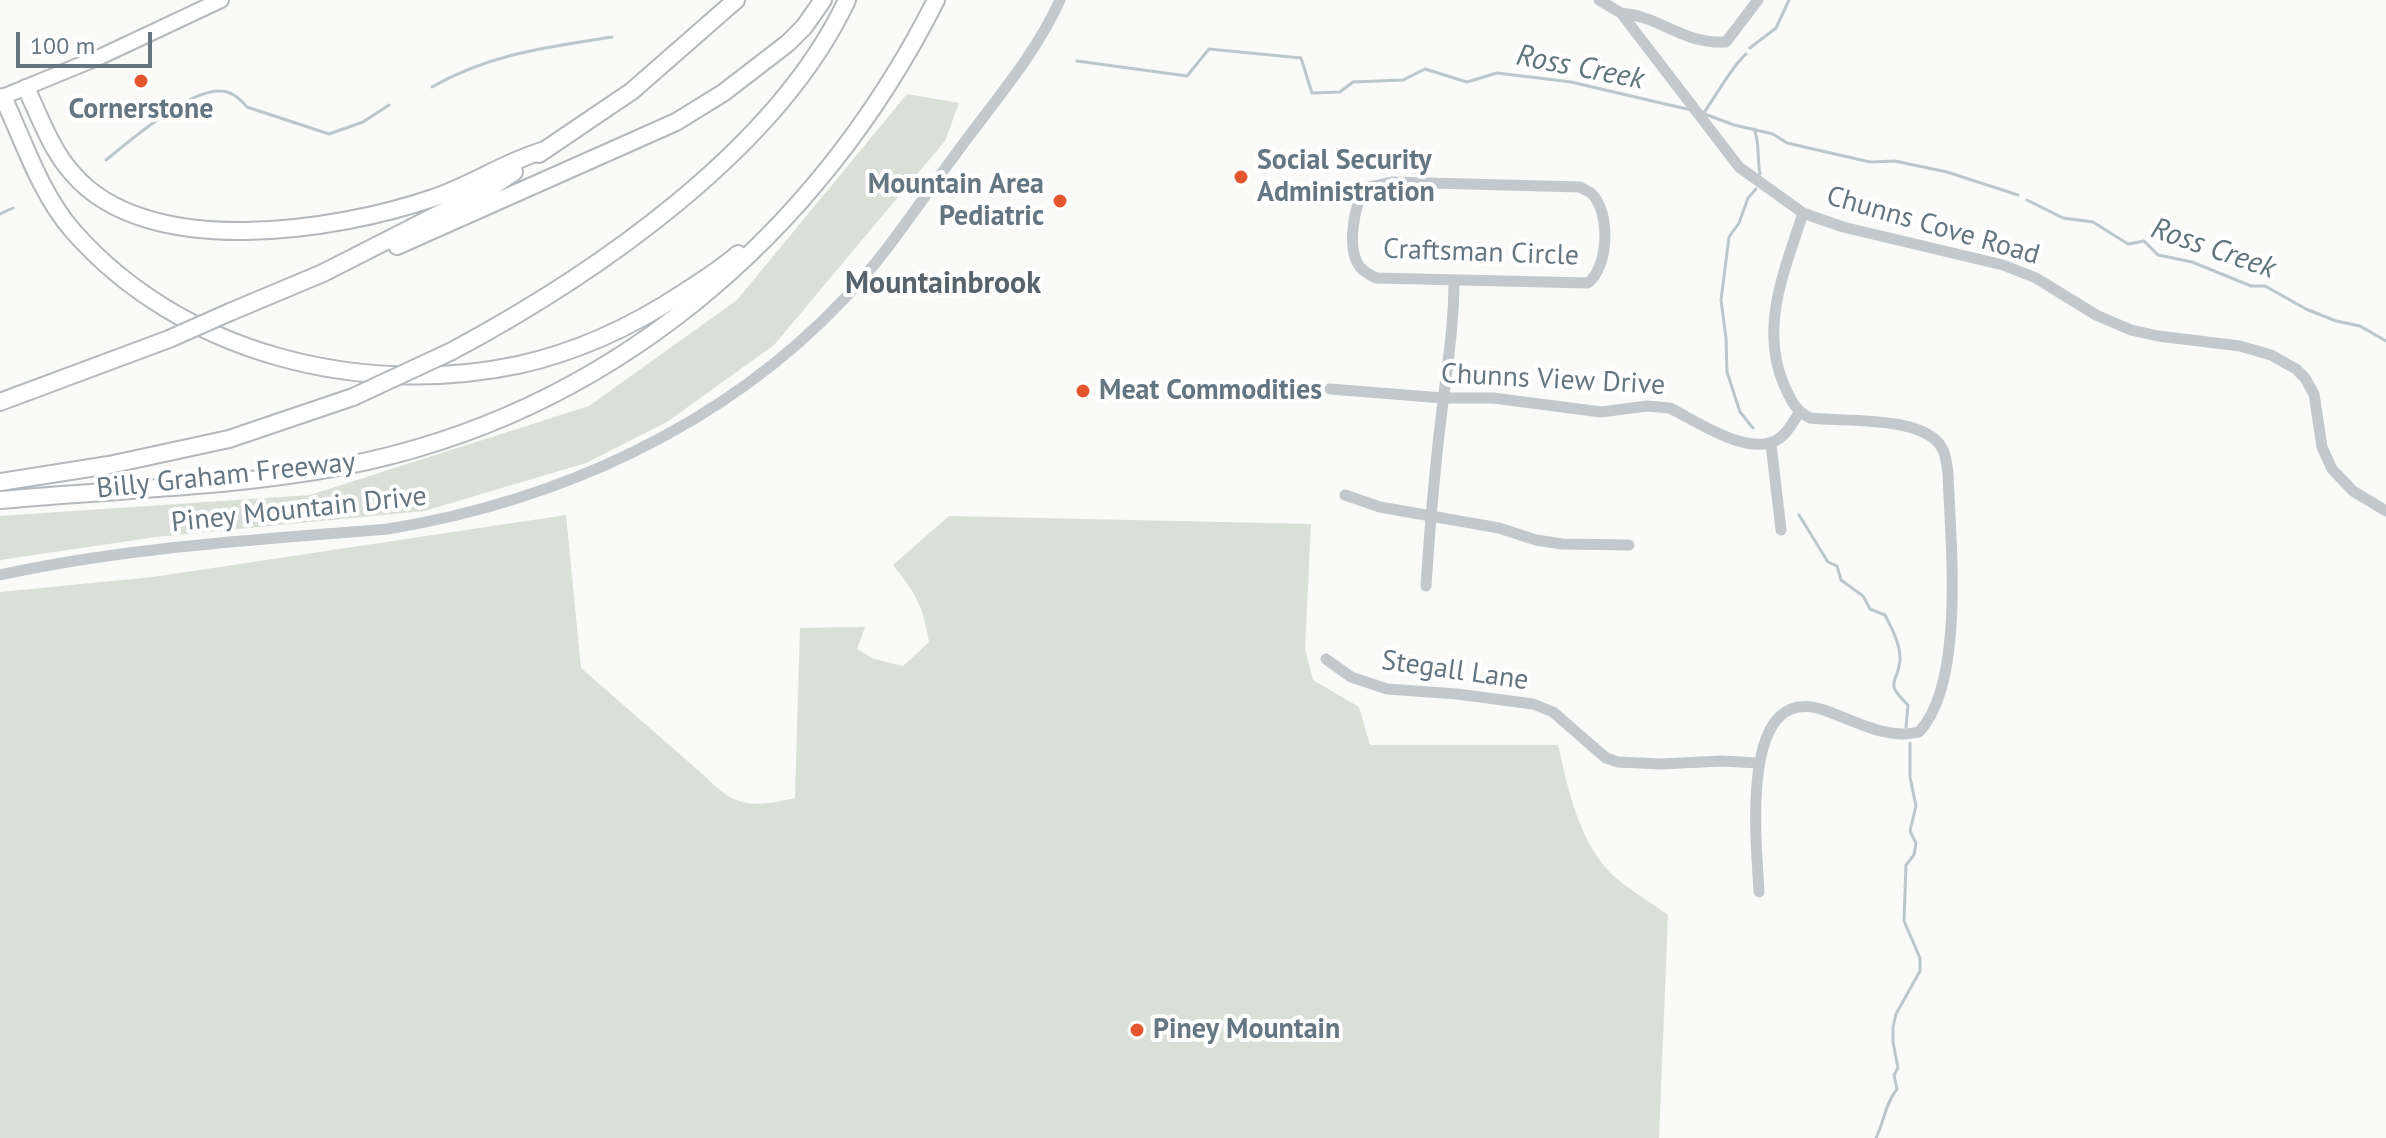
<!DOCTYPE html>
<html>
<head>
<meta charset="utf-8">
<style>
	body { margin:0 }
	#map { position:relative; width:2386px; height:1138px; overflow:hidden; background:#fafaf8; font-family:"PT Sans",sans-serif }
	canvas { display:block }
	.scale { position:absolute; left:16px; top:32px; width:136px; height:36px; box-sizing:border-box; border:4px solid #657683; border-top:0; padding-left:10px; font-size:24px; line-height:28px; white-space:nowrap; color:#657683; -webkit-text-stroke:6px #fff; paint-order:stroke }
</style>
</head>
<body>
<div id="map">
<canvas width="2386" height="1138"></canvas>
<div class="scale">100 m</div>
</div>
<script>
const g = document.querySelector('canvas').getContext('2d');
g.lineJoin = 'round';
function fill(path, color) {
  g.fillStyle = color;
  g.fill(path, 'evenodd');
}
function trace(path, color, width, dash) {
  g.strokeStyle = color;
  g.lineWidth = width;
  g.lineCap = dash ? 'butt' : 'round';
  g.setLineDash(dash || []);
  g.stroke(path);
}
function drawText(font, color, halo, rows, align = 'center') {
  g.font = font + ' "PT Sans",sans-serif';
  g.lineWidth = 8;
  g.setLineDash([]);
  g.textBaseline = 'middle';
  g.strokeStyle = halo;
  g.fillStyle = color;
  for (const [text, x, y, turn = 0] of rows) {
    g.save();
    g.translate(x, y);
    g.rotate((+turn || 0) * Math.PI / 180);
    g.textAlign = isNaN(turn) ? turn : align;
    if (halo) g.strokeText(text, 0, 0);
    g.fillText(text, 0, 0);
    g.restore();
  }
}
const green = new Path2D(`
	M907,94L959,103L945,141L774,345L667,422L586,463L424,511L156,537L0,560V516L310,495L589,406L737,300Z
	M566,515L581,668L707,778C736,809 756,807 795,798L800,628L865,627L857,649L874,659L903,666L929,642C923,605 916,594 893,565L949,516L1311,524L1305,649L1313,680L1359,707L1370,745H1558C1569,792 1579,845 1617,879C1633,892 1652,903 1668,915L1659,1138H0V592L153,577Z`);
const stream = new Path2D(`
	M1750,48L1776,28L1789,0
	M1077,61L1187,76L1209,49L1301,58L1312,93L1340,92L1353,82L1403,80L1425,69L1467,82L1497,73L1571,82L1691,110
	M432,87C490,54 547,47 612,37
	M1702,113L1734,125L1773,134L1787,143L1870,162L1895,161L1947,172L2018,195
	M1703,114C1716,96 1732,66 1746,54
	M1754,129C1760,142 1757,159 1760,174
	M106,160C131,140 188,90 220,91C232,91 240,99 247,107L329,134L363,122L389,105
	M2027,200L2063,218L2093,222L2128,244L2144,241L2158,255L2192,262L2251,286H2265L2306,309L2336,321L2360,326L2386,341
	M0,214L13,208
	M1753,428L1740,412L1727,372L1726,338L1721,300L1729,237L1739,223L1748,198L1756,189
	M1799,515L1828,562L1837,566L1841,580L1863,596L1870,609L1885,615C1892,629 1900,643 1900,659C1899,684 1882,680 1908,705L1906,727
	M1876,1138C1884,1122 1885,1104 1897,1089L1894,1075L1898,1068L1893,1042V1027L1896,1014L1920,971V958L1904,921L1906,865L1914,855L1916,843L1910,831L1916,806L1910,777V743`);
const minor = new Path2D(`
	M1599,0L1621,13L1739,167L1803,213L1843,227L2003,265L2036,278L2096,315L2131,330L2158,336L2240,346L2271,355L2296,369L2305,378L2314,394L2322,447L2332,469L2353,491L2386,511
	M1621,13C1663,17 1681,44 1726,42L1758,0
	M1393,182L1580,187C1583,189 1588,191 1591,193C1611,211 1609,267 1588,283L1376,278C1370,275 1364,272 1360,267C1346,249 1354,206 1365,188Z
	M1330,389L1443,398H1493L1601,412L1647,406L1670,408C1698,422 1751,459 1780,438C1788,432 1793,422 1799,413
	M1771,444L1781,530
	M1345,495L1380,507L1499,528L1536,540L1562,544L1629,545
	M0,575C127,547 258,540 388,529C559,501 724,426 844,299C886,255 919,203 955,155C991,105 1035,56 1060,0
	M1426,586C1430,525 1435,464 1443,402C1448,360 1454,323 1454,280
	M1326,659L1351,677L1387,689L1457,694L1533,704L1553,712L1606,758L1618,762L1661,764L1722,761L1758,763
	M1759,892C1757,848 1737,680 1824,710C1855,721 1886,740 1919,732C1966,682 1950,539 1948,473C1947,465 1946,455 1942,448C1924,415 1844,422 1810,418C1795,411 1791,400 1784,385C1759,327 1785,270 1803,213`);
const major = new Path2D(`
	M0,98L102,56L221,0`);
const highway = new Path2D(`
	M26,88C40,117 51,150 73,174C148,261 337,231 433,198C472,185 506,161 545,150
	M3,97C24,142 40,193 73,231C181,354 361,398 518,365C577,352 633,326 683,293C702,281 721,269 738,254
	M539,154L632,91L736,0
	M397,246L676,122L723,93L788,43L804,27L823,0
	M230,312L323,273L490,188L514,172
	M452,351C594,275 777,150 847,0
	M0,402L169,339
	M0,482L109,465L229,439L353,397
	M0,500C114,489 231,488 344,466C607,415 817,237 936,0`);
const highwayBridge = new Path2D(`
	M169,339L230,312
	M353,397L452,351`);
const markers = [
	[141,81,8,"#e4572e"],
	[1241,177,8,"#e4572e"],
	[1060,201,8,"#e4572e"],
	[1083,391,8,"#e4572e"],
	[1137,1030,8,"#e4572e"]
];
const poiNames = [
	["Cornerstone",141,110,"center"],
	["Social Security",1257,161],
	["Administration",1257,193],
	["Mountain Area",1044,185,"right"],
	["Pediatric",1044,217,"right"],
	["Meat Commodities",1099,391],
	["Piney Mountain",1153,1030]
];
const streetNames = [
	["Chunns Cove Road",1933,226,16],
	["Craftsman Circle",1481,253,2],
	["Chunns View Drive",1553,380,3],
	["Billy Graham Freeway",226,476,-6],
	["Piney Mountain Drive",299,510,-6],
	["Stegall Lane",1455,671,8]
];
const waterNames = [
	["Ross Creek",1580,68,11],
	["Ross Creek",2213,249,19]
];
const neighbourhoodNames = [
	["Mountainbrook",943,284]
];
fill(green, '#dadfd7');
trace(stream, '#bbc7cb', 3);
trace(major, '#b5babe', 18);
trace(highway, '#b4b9bd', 20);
trace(minor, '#c3c8cc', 11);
trace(major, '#fff', 14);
trace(highway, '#fff', 16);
trace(highwayBridge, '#b4b9bd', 20, []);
trace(highwayBridge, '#fff', 16);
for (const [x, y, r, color] of markers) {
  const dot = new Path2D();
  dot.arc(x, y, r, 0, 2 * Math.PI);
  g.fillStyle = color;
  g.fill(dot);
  trace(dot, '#fff', 3);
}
drawText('bold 28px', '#657683', '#fff', poiNames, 'left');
drawText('28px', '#657683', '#fff', streetNames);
drawText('italic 30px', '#60757c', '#fff', waterNames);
drawText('bold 30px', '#57646e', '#fff', neighbourhoodNames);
</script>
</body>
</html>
